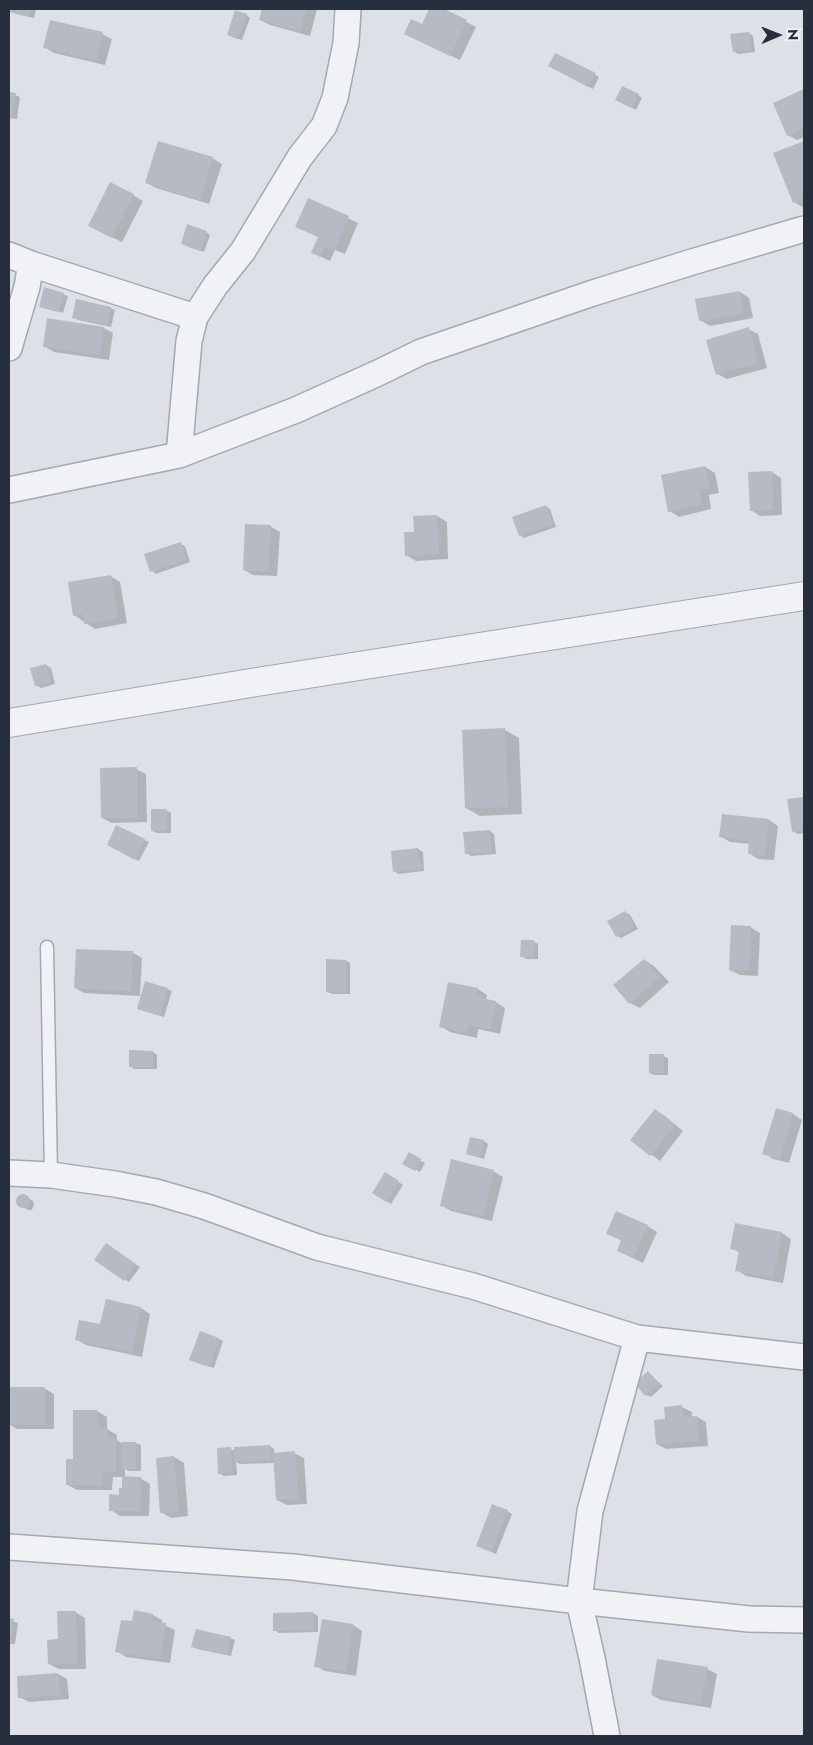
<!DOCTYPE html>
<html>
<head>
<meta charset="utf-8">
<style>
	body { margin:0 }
	#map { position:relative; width:813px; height:1745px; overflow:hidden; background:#dde1e7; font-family:Jost,sans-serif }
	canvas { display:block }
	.frame { position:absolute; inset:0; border:10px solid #272f3e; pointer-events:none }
	.north { position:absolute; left:753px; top:10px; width:50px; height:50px; -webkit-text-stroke:4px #edf0f5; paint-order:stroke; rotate:89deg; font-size:14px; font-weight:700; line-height:20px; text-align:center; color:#272f3e }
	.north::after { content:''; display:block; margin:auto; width:18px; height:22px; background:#272f3e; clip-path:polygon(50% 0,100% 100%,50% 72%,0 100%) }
</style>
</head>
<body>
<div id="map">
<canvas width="813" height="1745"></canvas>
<div class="frame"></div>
<div class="north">N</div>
</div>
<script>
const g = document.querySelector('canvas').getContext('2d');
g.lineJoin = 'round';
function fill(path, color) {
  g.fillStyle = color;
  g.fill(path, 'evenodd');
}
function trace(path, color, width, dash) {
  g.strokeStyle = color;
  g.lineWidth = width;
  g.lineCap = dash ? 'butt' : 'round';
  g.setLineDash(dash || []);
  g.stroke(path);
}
const shadow = new Path2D(`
	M12,9H36L34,18L16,14L12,12Z
	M263,9H317L310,36L270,25L260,20Z
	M431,9H441L476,27L460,60L415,39Z
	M246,15L250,18L242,40L232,37Z
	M749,33L753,36L755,52L738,54L734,51Z
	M102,34L112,39L105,65L54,53L44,47Z
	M556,54L599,77L593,89L549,66Z
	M804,91V137L797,140L788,135L775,103Z
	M9,93L20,97L17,119L9,118Z
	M638,95L642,98L636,110L616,100Z
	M804,142V208L794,202L775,154Z
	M212,158L222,164L209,204L156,188L147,183Z
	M133,195L143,201L122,242L99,231Z
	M308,200L358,223L345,254L335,250L330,261L313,253L319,237Z
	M206,232L210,235L204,252L186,246Z
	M740,292L749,298L753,318L710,326L700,320Z
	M63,294L68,296L63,313L40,306Z
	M110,308L115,310L111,327L78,320L74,317Z
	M104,328L113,333L109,360L54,352L44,346Z
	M748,329L758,334L767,368L727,379L717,374Z
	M705,467L715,473L719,493L709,495L711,509L679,517L670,511Z
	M772,472L781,478L782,515L760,516L751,510Z
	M546,506L550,509L556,527L524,538L520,535Z
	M437,516L447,522L448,559L416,561L406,555L415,533Z
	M270,526L280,532L277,576L253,575L244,570Z
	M180,544L185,546L190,562L156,574L152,571Z
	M110,576L120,582L127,623L95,629L74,615Z
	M46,665L51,668L55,684L41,688L36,685Z
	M505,730L519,738L522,814L480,816L466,808Z
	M136,769L146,774L147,822L112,823L102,818Z
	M804,798V833L798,834L793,831L788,800Z
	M166,810L171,813V833H157L152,831Z
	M769,820L778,826L774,860L758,859L749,853L750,844L730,842L720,836Z
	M490,831L494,834L496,854L471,856L467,853Z
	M144,840L149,842L139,861L112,847Z
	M418,849L423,852L424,871L398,874L394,871Z
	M625,912L630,915L638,929L621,938L617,936Z
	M750,927L760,933L758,976L740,975L730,970Z
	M533,941L538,944V959H526L522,956Z
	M132,952L142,958L140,996L84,993L75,988Z
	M328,960L346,961L350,963V994H332L327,992Z
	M644,960L654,966L669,982L640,1008L630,1003Z
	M167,989L172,991L164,1017L138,1009Z
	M478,989L487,995L486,1000L496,1002L505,1008L500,1034L478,1029L477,1038L450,1032L440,1026Z
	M153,1052L157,1055V1069H134L130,1066Z
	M663,1056L668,1058V1075H654L650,1073Z
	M655,1110L665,1116L683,1131L660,1161L632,1140Z
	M777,1110L793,1114L802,1120L789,1163L773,1159L764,1153Z
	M484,1141L488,1144L484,1159L468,1154Z
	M409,1154L425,1163L420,1172L404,1163Z
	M493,1171L503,1177L492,1221L451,1211L441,1205Z
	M390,1176L403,1185L391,1204L386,1201Z
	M21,1196H25L33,1201L34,1204L32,1210H28L18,1204V1201Z
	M647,1226L657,1232L643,1263L628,1256L622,1241L608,1233Z
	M782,1233L791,1239L783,1283L746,1276L737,1270L740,1253L732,1248Z
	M110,1247L140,1267L129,1282L96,1260Z
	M141,1308L150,1314L142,1357L86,1345L76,1339L101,1326Z
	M219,1339L223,1341L214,1368L195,1362Z
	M648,1373L663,1386L651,1397L646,1395Z
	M9,1388H44L54,1394V1429H17L9,1424Z
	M682,1407L692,1412V1417H697L706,1422L708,1446L666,1449L657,1444L667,1420Z
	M97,1411L107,1417V1429L117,1435V1440L123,1444L136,1443L141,1445V1471H128L125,1469V1478H140L150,1484L149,1516H120L111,1510L120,1496L123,1489L124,1477H113L112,1490H77L68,1485L74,1460Z
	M270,1446L274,1449L275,1454L294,1453L304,1458L307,1504L287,1505L277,1500L275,1463L240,1464L236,1462L237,1475L224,1476L219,1473L231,1449L235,1451Z
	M174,1457L184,1463L188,1516L171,1518L161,1512Z
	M507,1511L512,1514L496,1554L482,1548Z
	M75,1612L85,1618L86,1669H59L49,1664L59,1641Z
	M313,1613L318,1616V1632L279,1633L275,1630L274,1614Z
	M153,1615L162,1620V1624L175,1630L170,1663L126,1657L117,1651L133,1623Z
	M9,1620L18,1623L15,1644H9Z
	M353,1625L362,1631L356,1676L325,1671L316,1666Z
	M230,1638L235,1640L231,1656L197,1649L193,1646Z
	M707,1669L717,1674L711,1708L661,1700L652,1695Z
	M58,1674L67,1679L69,1699L29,1702L19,1697Z`);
const building = new Path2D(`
	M11,9H31L29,17L10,12Z
	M262,9H306L300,31L259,20Z
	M429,9H444L467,20L450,56L404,34L411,19L422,24Z
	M235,10L247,14L238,39L227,35Z
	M50,20L103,32L96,60L43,48Z
	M749,32L751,50L733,52L730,34Z
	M555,53L596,73L588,87L548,66Z
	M622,86L639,94L631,108L615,100Z
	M804,89V128L787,136L773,103Z
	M9,92L16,93L12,117H9Z
	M158,141L213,157L200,200L145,183Z
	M804,141V198L793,203L773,153Z
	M110,182L134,194L112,238L88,226Z
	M308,198L349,216L335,250L325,246L320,257L311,253L318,237L295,227Z
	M187,224L207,231L200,251L181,244Z
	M44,287L64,293L58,312L39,307Z
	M740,291L744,313L699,321L695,299Z
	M76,299L111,307L107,325L72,318Z
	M47,318L104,327L100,355L43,347Z
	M749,327L758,363L716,375L706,340Z
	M705,466L710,488L700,490L702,504L668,512L661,475Z
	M772,471L773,510L750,511L748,472Z
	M546,505L553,524L519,536L512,517Z
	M437,515L439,554L405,556L404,532H414L413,516Z
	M245,524L271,525L268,572L243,570Z
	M181,542L186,560L150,572L144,554Z
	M111,575L118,618L84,624L83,614L73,616L68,582Z
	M46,664L51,682L35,686L30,668Z
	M505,728L508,807L465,808L462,730Z
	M137,767V818H101L100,768Z
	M804,797V830L792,832L787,799Z
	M151,809H167V831H151Z
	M722,814L769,819L765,856L748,854L749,841L719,837Z
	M116,825L145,839L135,860L107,845Z
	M490,830L492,852L465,854L463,832Z
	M418,848L421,869L393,872L391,851Z
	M625,911L634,927L616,937L607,921Z
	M731,925L751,926L749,971L729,970Z
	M521,940H534V957H520Z
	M76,949L133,951L131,991L74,988Z
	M326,959L346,960V993L326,992Z
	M644,959L660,977L629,1004L613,985Z
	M145,981L168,988L160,1016L137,1009Z
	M448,982L478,988L476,997L496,1001L491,1029L469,1025L467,1033L439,1027Z
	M129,1050L153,1051V1067H129Z
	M649,1054H664V1073H649Z
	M776,1108L793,1113L780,1159L762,1154Z
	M655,1109L675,1125L650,1156L630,1140Z
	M470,1137L484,1140L480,1158L466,1154Z
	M409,1152L421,1159L415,1171L402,1164Z
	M451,1159L494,1170L483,1216L440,1206Z
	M385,1172L399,1181L386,1202L372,1193Z
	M16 1201a7 7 0 1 1 14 0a7 7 0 1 1-14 0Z
	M616,1211L648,1225L633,1258L617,1251L621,1240L606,1234Z
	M735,1223L782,1232L773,1278L735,1271L739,1251L730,1249Z
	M106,1243L136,1264L124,1281L94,1260Z
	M106,1299L141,1307L132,1352L75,1340L79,1320L100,1324Z
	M200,1331L219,1338L209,1367L189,1360Z
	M648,1371L659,1383L645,1396L635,1383Z
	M9,1387H45V1425L9,1424Z
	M682,1405L683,1417L697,1416L699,1441L656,1444L654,1420L665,1419L664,1407Z
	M73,1410H97L98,1428H108V1438H116V1472H103V1485H66V1459H73Z
	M122,1442H136V1469H122Z
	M270,1445L271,1461L234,1462V1447Z
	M231,1447L233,1473L218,1474L217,1448Z
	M295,1451L298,1499L276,1500L273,1453Z
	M174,1456L179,1512L160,1513L156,1458Z
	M122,1476L141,1477L140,1511H109V1494L119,1495V1488H122Z
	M492,1504L508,1510L491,1552L476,1546Z
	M134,1610L153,1614L152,1621L166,1623L160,1659L115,1652L121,1620L132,1621Z
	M57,1611H76L77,1664H48L47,1640L58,1639Z
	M313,1612L314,1630L273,1631V1613Z
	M9,1618L14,1619L11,1643L9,1642Z
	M322,1619L353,1624L346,1671L314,1667Z
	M196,1629L231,1637L227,1655L191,1647Z
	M657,1659L708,1667L701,1704L651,1695Z
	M58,1673L60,1695L18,1698L17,1676Z`);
const service = new Path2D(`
	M47,947L51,1175`);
const minor = new Path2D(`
	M9,255L31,264L27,287L9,348
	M31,264L195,317
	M179,455L189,341L195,317L215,286L243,251L300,157L324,126L335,98L346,43L348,9
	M9,490L179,455L296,410L378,373L421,352L593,293L692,262L804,229
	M9,1173L51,1175L115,1184L156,1192L204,1206L317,1247L473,1286L637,1338L804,1357
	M9,1547L293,1567L579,1601L749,1619L804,1620
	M607,1736L592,1658L579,1601L590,1511L637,1338`);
const tertiary = new Path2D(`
	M9,723L257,682L804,596`);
fill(shadow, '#0003');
fill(building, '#b5bac4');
trace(service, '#a3a8b1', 15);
trace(minor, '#a3a8b1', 28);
trace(tertiary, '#a3a8b1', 30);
trace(service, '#f0f2f6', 12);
trace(minor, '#f0f2f6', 25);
trace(tertiary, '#f0f2f6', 28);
</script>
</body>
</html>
